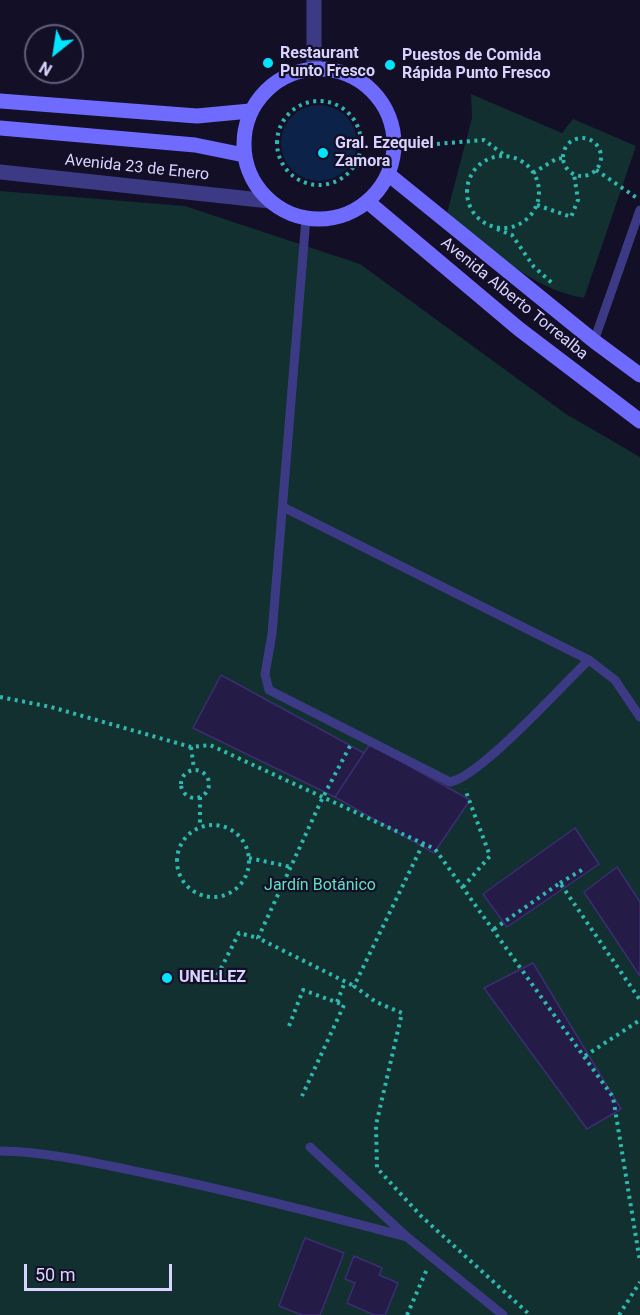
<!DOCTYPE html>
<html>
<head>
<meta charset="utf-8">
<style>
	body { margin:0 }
	#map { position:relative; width:640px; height:1315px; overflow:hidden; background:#130f26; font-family:Roboto,sans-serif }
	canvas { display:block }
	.north { position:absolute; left:24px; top:24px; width:60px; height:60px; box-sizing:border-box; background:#130f26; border:2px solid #625e7d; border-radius:50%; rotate:210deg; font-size:16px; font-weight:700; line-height:24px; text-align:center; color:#d9d4ff }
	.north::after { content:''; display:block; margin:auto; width:21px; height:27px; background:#00e5ff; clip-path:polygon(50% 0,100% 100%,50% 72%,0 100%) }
	.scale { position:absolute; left:24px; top:1264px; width:148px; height:27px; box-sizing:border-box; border:3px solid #d9d4ff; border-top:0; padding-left:8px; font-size:18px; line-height:21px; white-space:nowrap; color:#d9d4ff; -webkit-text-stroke:4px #130f26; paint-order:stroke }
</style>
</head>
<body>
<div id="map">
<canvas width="640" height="1315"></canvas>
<div class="north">N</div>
<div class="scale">50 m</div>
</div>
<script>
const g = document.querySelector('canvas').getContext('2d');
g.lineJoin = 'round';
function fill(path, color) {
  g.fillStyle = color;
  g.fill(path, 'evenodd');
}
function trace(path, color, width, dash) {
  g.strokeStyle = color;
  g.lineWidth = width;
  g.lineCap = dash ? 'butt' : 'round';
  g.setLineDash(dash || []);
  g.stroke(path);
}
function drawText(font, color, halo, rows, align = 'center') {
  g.font = font + ' Roboto,sans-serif';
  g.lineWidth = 4.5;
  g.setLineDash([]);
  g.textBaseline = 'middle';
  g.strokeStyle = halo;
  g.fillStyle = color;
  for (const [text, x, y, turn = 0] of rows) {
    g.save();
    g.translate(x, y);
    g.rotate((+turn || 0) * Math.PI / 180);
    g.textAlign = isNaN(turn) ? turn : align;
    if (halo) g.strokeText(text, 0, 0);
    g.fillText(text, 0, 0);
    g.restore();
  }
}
const green = new Path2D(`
	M471,94L562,133L573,119L636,146L584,298C530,289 488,246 447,213L472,118Z
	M0,191L185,206L360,264L566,414L640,457V1315H0Z`);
const water = new Path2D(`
	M281 143a38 38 0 1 1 76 0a38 38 0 1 1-76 0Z`);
const building = new Path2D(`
	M221,675L364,753L335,797L193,728Z
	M370,744L470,800L434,853L335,797Z
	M575,828L599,864L507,927L483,894Z
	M617,867L640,902V976L584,892Z
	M533,963L621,1109L587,1129L484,988Z
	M305,1238L344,1253L320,1315H302L279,1306Z
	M354,1256L382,1268L379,1275L398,1283L385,1315H374L347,1303L355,1283L345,1279Z`);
const path = new Path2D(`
	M277 143a42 42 0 1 1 84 0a42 42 0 1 1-84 0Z
	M563 157a19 19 0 1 1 38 0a19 19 0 1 1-38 0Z
	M437,144L484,140L503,154
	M467 192a36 36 0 1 1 72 0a36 36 0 1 1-72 0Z
	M596,170L637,198
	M533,173L556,159L563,158
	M537,205L571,217L578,200L574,174
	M497,229L512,235L534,267L552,283
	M0,697L51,707L191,747L210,745L435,849L613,1097L640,1262
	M350,746L322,799L258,938L354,986
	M191,747L194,769
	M181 784a14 14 0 1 1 28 0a14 14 0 1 1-28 0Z
	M200,797V827
	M177 861a36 36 0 1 1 72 0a36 36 0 1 1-72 0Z
	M423,844L354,986L376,1002L402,1013L376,1125L377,1168L421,1216L530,1315
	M249,858L291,867
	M560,883L585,868
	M463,887L490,856L465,789
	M494,929L560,883L640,1000
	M214,982L239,933L258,938
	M337,1002L345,982
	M289,1026L303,990L344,1005L302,1096
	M585,1056L640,1020
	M407,1315L427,1269
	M619,1315L640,1282`);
const service = new Path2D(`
	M306,218L272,634L265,674L269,690L450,782C481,776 561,686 589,660
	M594,341L640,210
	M283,507L589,660L615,680L640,717
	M310,1147L407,1237L503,1315
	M0,1151C51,1152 100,1164 149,1174C236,1192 321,1214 407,1237`);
const minor = new Path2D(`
	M314,0V68
	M0,172L270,201`);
const secondary = new Path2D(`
	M244 144a75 75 0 1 1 150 0a75 75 0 1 1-150 0Z
	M0,101L197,116L250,111
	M0,128L195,145L244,155
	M388,174L594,341L640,375
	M368,202L519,329L640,421`);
const markers = [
	[268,63,6,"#00e5ff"],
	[390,65,6,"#00e5ff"],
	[323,153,6,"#00e5ff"],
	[167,978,6,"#00e5ff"]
];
const poiNames = [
	["Restaurant",280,54],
	["Punto Fresco",280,72],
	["Puestos de Comida",402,56],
	["Rápida Punto Fresco",402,74],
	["Gral. Ezequiel",335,144],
	["Zamora",335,162],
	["UNELLEZ",179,978]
];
const streetNames = [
	["Avenida 23 de Enero",137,168,6],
	["Avenida Alberto Torrealba",514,299,39]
];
const parkNames = [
	["Jardín Botánico",320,886]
];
fill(green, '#12302f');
fill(water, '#0c2248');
fill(building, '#241b47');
trace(building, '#3b2d73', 1.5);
trace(path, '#2fb8b0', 4, [3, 4.5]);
trace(service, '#3d3a85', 9);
trace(minor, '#3d3a85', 15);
trace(secondary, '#6f6bff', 15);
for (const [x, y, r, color] of markers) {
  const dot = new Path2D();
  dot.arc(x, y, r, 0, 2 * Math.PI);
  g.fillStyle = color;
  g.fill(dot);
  trace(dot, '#130f26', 2);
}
drawText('bold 16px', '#d9d4ff', '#130f26', poiNames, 'left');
drawText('16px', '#d9d4ff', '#130f26', streetNames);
drawText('16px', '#5fe0c0', '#130f26', parkNames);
</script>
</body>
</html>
